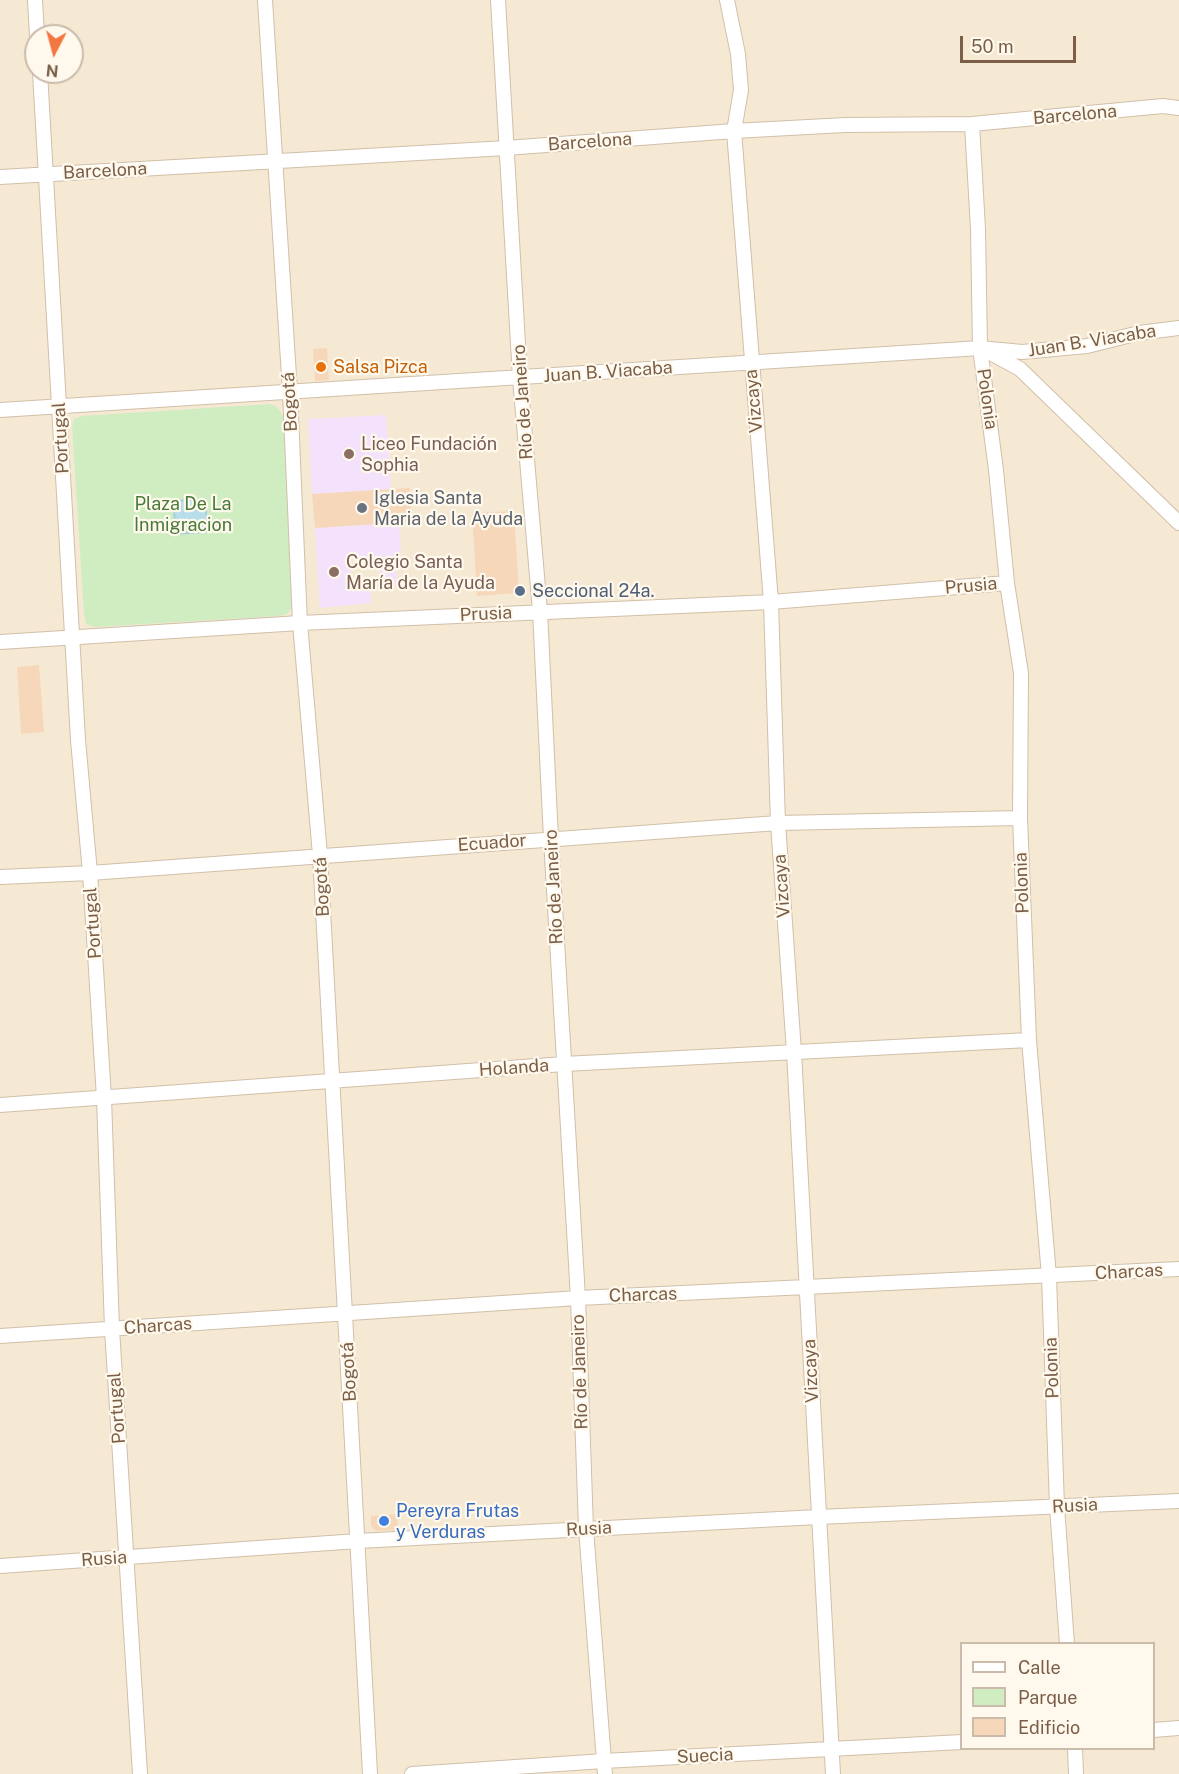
<!DOCTYPE html>
<html>
<head>
<meta charset="utf-8">
<style>
	body { margin:0 }
	#map { position:relative; width:1179px; height:1774px; overflow:hidden; background:#fef6e5; font-family:"Public Sans",sans-serif }
	canvas { display:block }
	.legend { position:absolute; left:960px; top:1642px; width:195px; height:108px; box-sizing:border-box; background:#fff9ed; border:2px solid #cabbab; margin:0; padding:8px 10px; list-style:none; font-size:18px; color:#7a5e47 }
	.legend li { display:flex; align-items:center; gap:12px; height:30px }
	.legend b { width:30px; border:2px solid #cabbab }
	.north { position:absolute; left:24px; top:24px; width:60px; height:60px; box-sizing:border-box; background:#fff9ed; border:2px solid #cabbab; border-radius:50%; rotate:186deg; font-size:16px; font-weight:700; line-height:24px; text-align:center; color:#7a5e47 }
	.north::after { content:''; display:block; margin:auto; width:21px; height:27px; background:#f27740; clip-path:polygon(50% 0,100% 100%,50% 72%,0 100%) }
	.scale { position:absolute; left:960px; top:36px; width:116px; height:27px; box-sizing:border-box; border:3px solid #7a5e47; border-top:0; padding-left:8px; font-size:18px; line-height:21px; white-space:nowrap; color:#7a5e47; -webkit-text-stroke:4px #fff9ed; paint-order:stroke }
</style>
</head>
<body>
<div id="map">
<canvas width="1179" height="1774"></canvas>
<ul class="legend">
<li><b style="height:8px;background:#fff"></b>Calle</li>
<li><b style="height:16px;background:#d0edc2"></b>Parque</li>
<li><b style="height:16px;background:#f6d7ba"></b>Edificio</li>
</ul>
<div class="north">N</div>
<div class="scale">50 m</div>
</div>
<script>
const g = document.querySelector('canvas').getContext('2d');
g.lineJoin = 'round';
function fill(path, color) {
  g.fillStyle = color;
  g.fill(path, 'evenodd');
}
function trace(path, color, width, dash) {
  g.strokeStyle = color;
  g.lineWidth = width;
  g.lineCap = dash ? 'butt' : 'round';
  g.setLineDash(dash || []);
  g.stroke(path);
}
function drawText(font, color, halo, rows, align = 'center') {
  g.font = font + ' "Public Sans",sans-serif';
  g.lineWidth = 4.5;
  g.setLineDash([]);
  g.textBaseline = 'middle';
  g.strokeStyle = halo;
  g.fillStyle = color;
  for (const [text, x, y, turn = 0] of rows) {
    g.save();
    g.translate(x, y);
    g.rotate((+turn || 0) * Math.PI / 180);
    g.textAlign = isNaN(turn) ? turn : align;
    if (halo) g.strokeText(text, 0, 0);
    g.fillText(text, 0, 0);
    g.restore();
  }
}
const residential = new Path2D(`
	M0,0H1179V1774H0ZM36,36H72V72H36ZM962,1644H1154V1748H962Z`);
const education = new Path2D(`
	M386,415L391,489L312,494L308,419Z
	M399,522L401,554L395,555L397,585L381,586L378,557L350,559L352,589L370,588L371,603L320,608L315,528Z`);
const green = new Path2D(`
	M270,404C284,409 284,419 285,433L292,608L287,614L279,616L94,627L86,624L84,614L72,427L74,419L82,416Z`);
const water = new Path2D(`
	M205,499L208,532L176,534L173,501Z`);
const building = new Path2D(`
	M327,348L329,380L315,381L313,349Z
	M410,488L412,522L315,528L312,494Z
	M514,511L519,593L477,596L472,513Z
	M39,665L44,732L21,734L17,667Z
	M397,1514L398,1530L376,1531L371,1526V1516Z`);
const street = new Path2D(`
	M35,0L37,36
	M265,0L290,392L300,623L320,855L370,1774
	M498,0L520,378L540,611L551,839L578,1298L586,1529L605,1774
	M727,0L738,54L741,90L734,131L771,602L778,823L794,1052L833,1774
	M40,72L78,740L90,873L104,1098L112,1329L140,1774
	M972,124L978,229L980,348L996,470L1007,583L1021,673L1020,818L1029,1040L1049,1276L1057,1507L1067,1644
	M0,177L506,148L734,131L845,125L972,124L1163,106L1179,108
	M987,351L1020,369L1179,523
	M0,410L980,348L1022,352L1087,346L1139,333L1179,328
	M0,642L300,623L771,602L1007,583
	M0,877L90,873L778,823L1020,818
	M0,1105L564,1064L1029,1040
	M0,1336L578,1298L1179,1269
	M0,1566L358,1541L818,1517L1179,1501
	M1154,1730L1179,1728
	M1075,1748L1076,1774
	M412,1774L604,1761L962,1742`);
const markers = [
	[321,367,6,"#e8710a"],
	[349,454,6,"#8d6e63"],
	[362,508,6,"#6b7280"],
	[334,572,6,"#8d6e63"],
	[520,591,6,"#5c6f8a"],
	[384,1521,6,"#3f7fe0"]
];
const streetNames = [
	["Barcelona",1075,115,-5],
	["Barcelona",590,142,-4],
	["Barcelona",105,171,-3],
	["Juan B. Viacaba",1092,341,-9],
	["Juan B. Viacaba",608,372,-4],
	["Polonia",987,399,82],
	["Vizcaya",754,401,-95],
	["Bogotá",290,402,-93],
	["Río de Janeiro",523,402,-94],
	["Portugal",61,438,-93],
	["Prusia",971,586,-5],
	["Prusia",486,614,-3],
	["Ecuador",492,843,-4],
	["Polonia",1022,883,-92],
	["Vizcaya",782,886,-94],
	["Bogotá",322,887,-93],
	["Río de Janeiro",554,887,-93],
	["Portugal",93,923,-94],
	["Holanda",514,1068,-4],
	["Charcas",1129,1272,-3],
	["Charcas",643,1295,-2],
	["Charcas",158,1326,-4],
	["Polonia",1052,1368,-92],
	["Vizcaya",811,1371,-93],
	["Bogotá",349,1372,-93],
	["Río de Janeiro",580,1372,-92],
	["Portugal",117,1408,-94],
	["Rusia",1075,1506,-3],
	["Rusia",589,1529,-3],
	["Rusia",104,1559,-4],
	["Suecia",705,1756,-3]
];
const foodNames = [
	["Salsa Pizca",333,367]
];
const educationNames = [
	["Liceo Fundación",361,444],
	["Sophia",361,465],
	["Colegio Santa",346,562],
	["María de la Ayuda",346,583]
];
const worshipNames = [
	["Iglesia Santa",374,498],
	["Maria de la Ayuda",374,519]
];
const parkNames = [
	["Plaza De La",183,504],
	["Inmigracion",183,525]
];
const serviceNames = [
	["Seccional 24a.",532,591]
];
const shopNames = [
	["Pereyra Frutas",396,1511],
	["y Verduras",396,1532]
];
fill(residential, '#f6e9d3');
fill(education, '#f4e1fb');
fill(green, '#d0edc2');
fill(water, '#b7deea');
trace(water, '#9dcddc', 1.5);
fill(building, '#f6d7ba');
trace(street, '#d1bfa9', 16);
trace(street, '#fff', 14);
for (const [x, y, r, color] of markers) {
  const dot = new Path2D();
  dot.arc(x, y, r, 0, 2 * Math.PI);
  g.fillStyle = color;
  g.fill(dot);
  trace(dot, '#fff9ed', 2);
}
drawText('18px', '#7a5e47', '#fff9ed', streetNames);
drawText('18px', '#c56008', '#fff9ed', foodNames, 'left');
drawText('18px', '#785e54', '#fff9ed', educationNames, 'left');
drawText('18px', '#5b616d', '#fff9ed', worshipNames, 'left');
drawText('18px', '#497a3c', '#fff9ed', parkNames);
drawText('18px', '#4e5e75', '#fff9ed', serviceNames, 'left');
drawText('18px', '#366cbe', '#fff9ed', shopNames, 'left');
</script>
</body>
</html>
